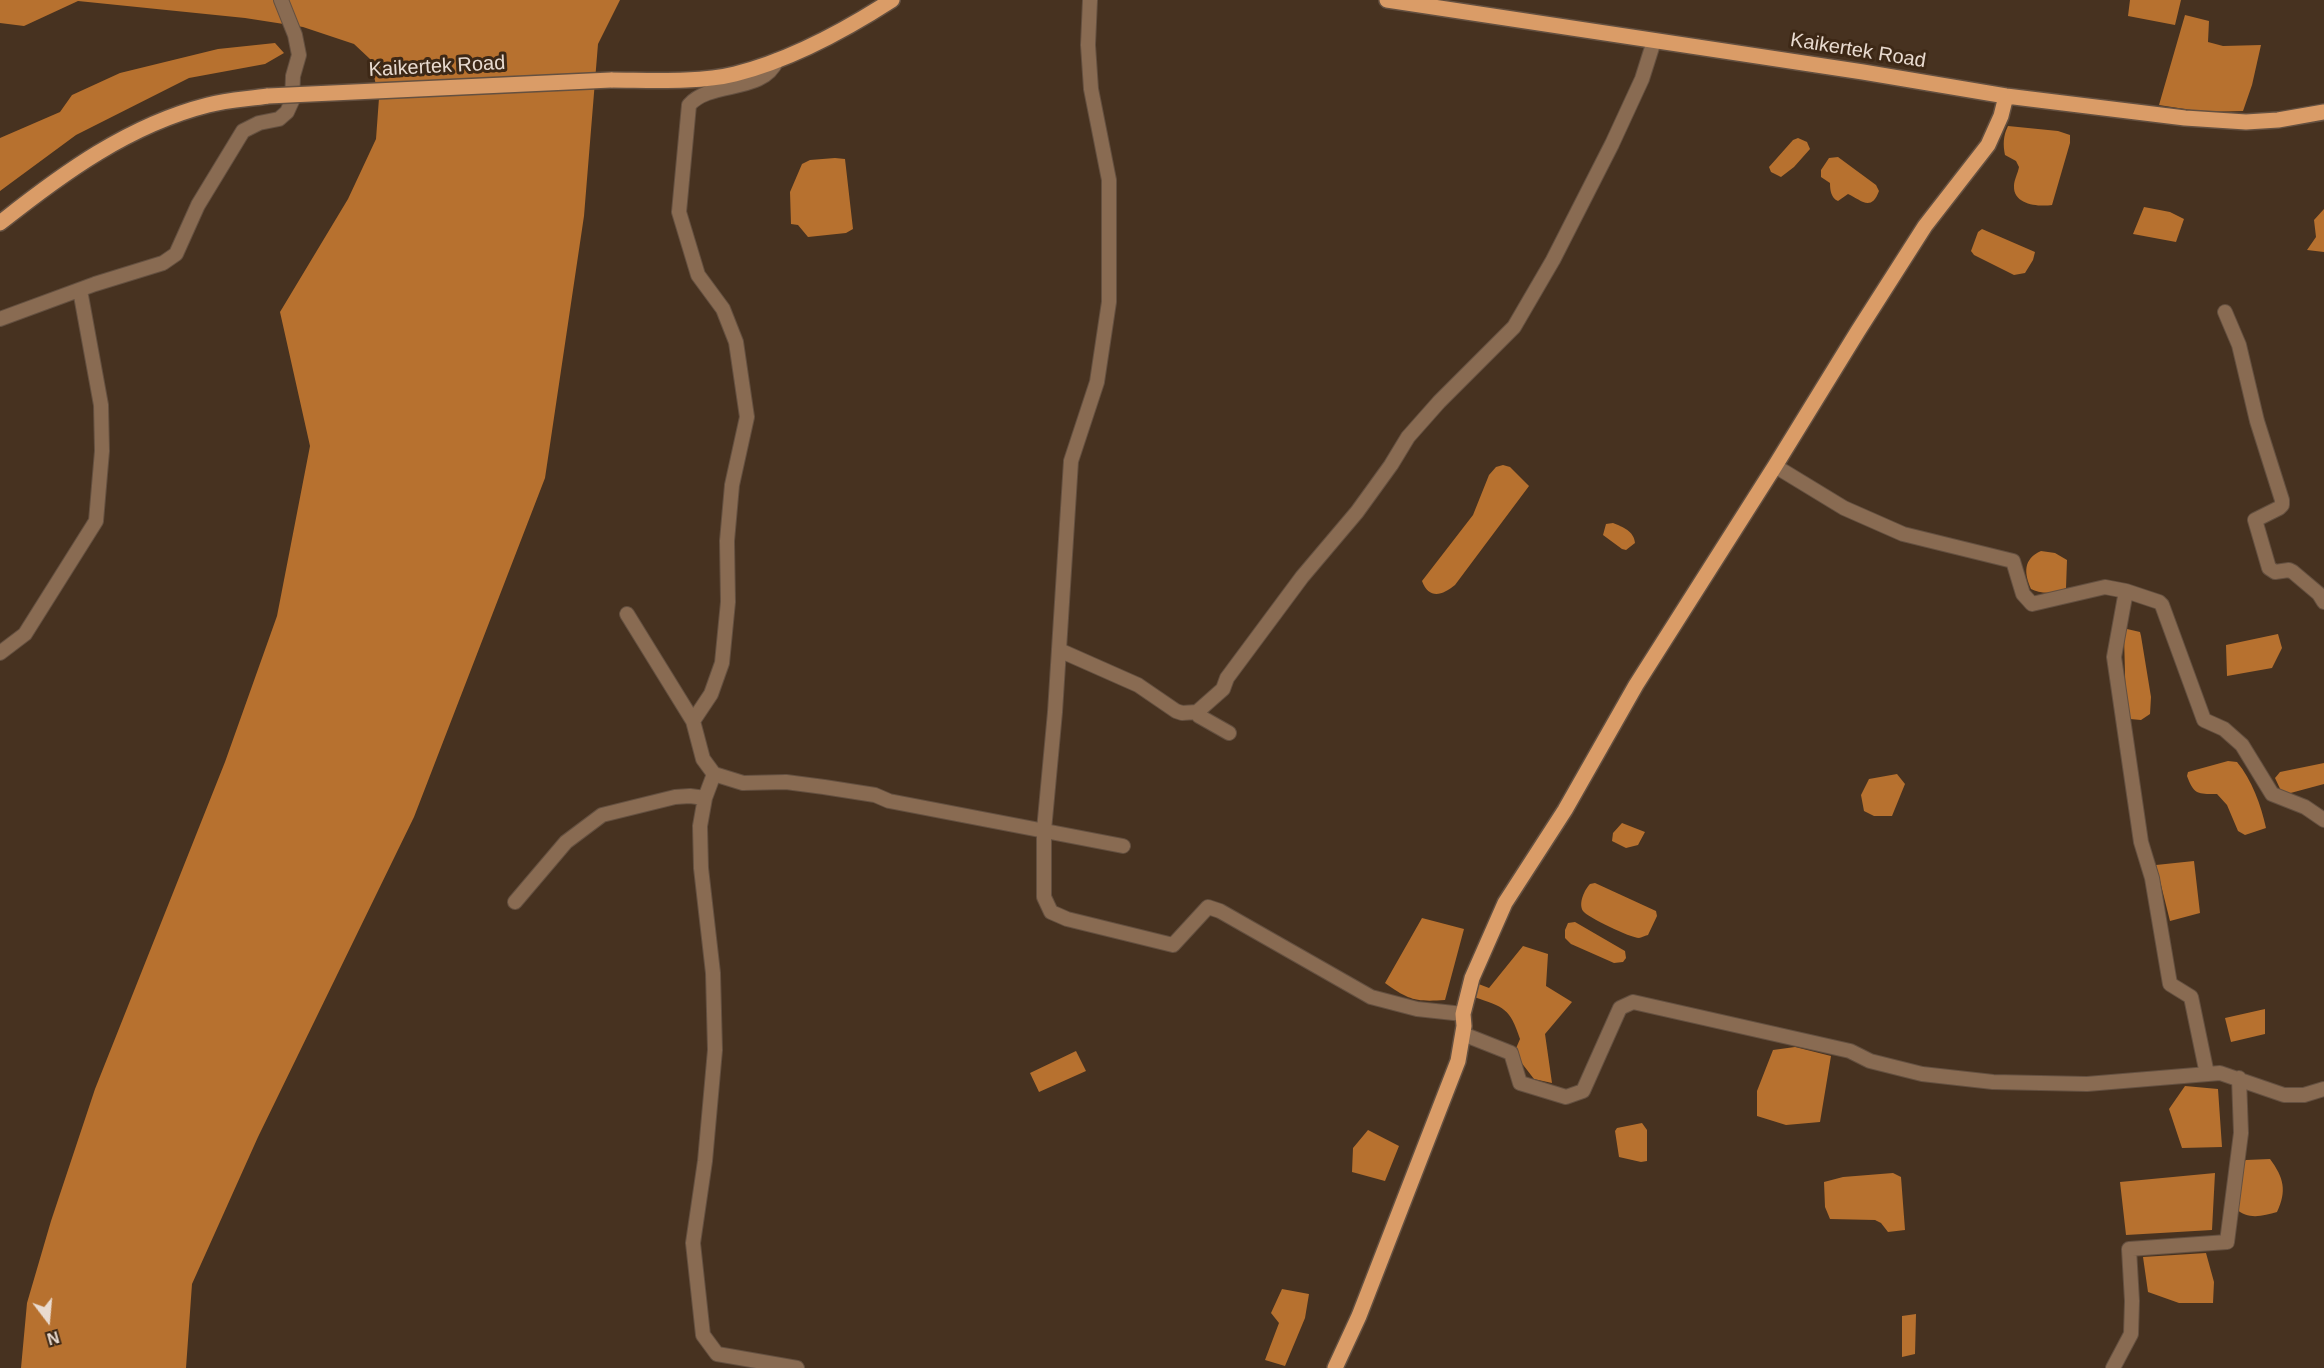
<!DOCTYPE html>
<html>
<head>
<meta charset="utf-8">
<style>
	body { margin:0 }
	#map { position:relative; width:2324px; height:1368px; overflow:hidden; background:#473220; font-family:Helvetica,sans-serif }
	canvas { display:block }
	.north { position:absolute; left:18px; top:1290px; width:60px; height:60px; -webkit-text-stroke:4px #3d2816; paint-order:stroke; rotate:164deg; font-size:16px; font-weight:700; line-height:24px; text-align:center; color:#e9dbd0 }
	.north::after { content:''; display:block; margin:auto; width:21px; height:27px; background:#e9dbd0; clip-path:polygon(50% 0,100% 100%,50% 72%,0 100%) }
</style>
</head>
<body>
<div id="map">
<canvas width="2324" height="1368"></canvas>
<div class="north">N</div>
</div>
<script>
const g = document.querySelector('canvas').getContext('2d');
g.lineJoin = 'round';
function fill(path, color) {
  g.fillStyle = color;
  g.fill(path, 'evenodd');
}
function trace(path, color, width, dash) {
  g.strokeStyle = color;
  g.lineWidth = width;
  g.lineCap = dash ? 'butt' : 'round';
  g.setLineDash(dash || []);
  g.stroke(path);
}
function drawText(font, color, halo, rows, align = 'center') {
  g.font = font + ' Helvetica,sans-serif';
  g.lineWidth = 6;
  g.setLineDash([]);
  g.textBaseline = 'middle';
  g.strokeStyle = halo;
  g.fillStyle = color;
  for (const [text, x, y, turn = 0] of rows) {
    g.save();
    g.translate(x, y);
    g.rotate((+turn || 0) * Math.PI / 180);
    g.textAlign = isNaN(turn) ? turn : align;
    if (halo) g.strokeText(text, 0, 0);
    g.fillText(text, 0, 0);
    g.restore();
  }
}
const water = new Path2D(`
	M0,0H620L598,44L584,216L545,478L414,817L258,1137L192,1284L186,1368H21L27,1303L51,1221L95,1089L225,762L277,616L310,446L280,312L348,199L376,139L379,98L370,59L354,44L303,27L245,18L78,1L24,26L0,23Z
	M2130,0H2181L2175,25L2128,16Z
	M2185,15L2209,21L2208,42L2223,46L2261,45L2252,85L2243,111L2204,112L2159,105Z
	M275,43L284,53L265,64L189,78L76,135L0,191V138L60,112L72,95L120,73L218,49Z
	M2008,126L2058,131L2070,135V143L2052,205C2039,207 2013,205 2014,186C2014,180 2018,173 2019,167L2016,161L2005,155C2003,145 2003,136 2008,126Z
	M1798,138L1807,142L1810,149L1794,167L1781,177L1771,172L1769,167L1793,140Z
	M1838,157L1876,185L1879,191C1871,213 1860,199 1848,194L1838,201C1831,198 1830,190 1830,183L1821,177V170L1829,158Z
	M835,158L845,159L853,229L846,233L808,237L798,225L791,224L790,192L802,164L810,160Z
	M2144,207L2170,212L2184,219L2176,242L2133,234Z
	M2324,209V252L2307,250L2316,237L2314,220Z
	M1982,229L2035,252L2033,260L2025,273L2014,275L1974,255L1971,251L1978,232Z
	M1503,465L1510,467L1529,486L1455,585C1443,595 1429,600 1422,581L1473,515L1489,475L1496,467Z
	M1613,523C1623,527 1634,531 1635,543L1626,550L1622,549L1603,535L1606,524Z
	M2041,551L2055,553L2067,560L2066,588C2057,594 2040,594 2031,589C2024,573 2023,559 2041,551Z
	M2127,629L2140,632L2141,636L2151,697L2150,714L2141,720L2130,719L2126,713L2124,635Z
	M2278,634L2282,648L2272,668L2227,676L2226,645Z
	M2228,761L2237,762C2252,780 2261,805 2266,828L2245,835L2238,831L2227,805L2217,794C2198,794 2194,795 2187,776L2188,772Z
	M2324,763V784L2283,795L2275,778L2280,772Z
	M1897,774L1905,784L1892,816H1874L1864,811L1861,795L1869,779Z
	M1622,823L1645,832L1638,845L1626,848L1612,841L1613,833Z
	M2194,861L2200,913L2170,921L2156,865Z
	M1595,883L1656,911L1657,916L1648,935C1646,935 1641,938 1639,938C1631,938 1587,917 1583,911C1578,903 1585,889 1590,884Z
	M1422,918L1464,929L1445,1000C1415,1002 1409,1000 1385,983Z
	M1575,922L1625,951L1626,958L1623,962L1614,963L1571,944L1565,938V930L1568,923Z
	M1523,946L1548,954L1546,986L1572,1002L1545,1034L1552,1083L1534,1079L1514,1053L1520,1039C1510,1008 1504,1007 1474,997L1476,983L1489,988Z
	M2265,1009V1034L2231,1042L2225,1018Z
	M1795,1047L1831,1056L1820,1122L1786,1125L1757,1116V1091L1773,1050Z
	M1076,1051L1086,1071L1039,1092L1030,1073Z
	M2185,1086L2218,1089L2222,1147L2182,1148L2169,1109Z
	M1642,1123L1647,1130V1161L1641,1162L1619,1157L1615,1131L1617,1128Z
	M1368,1130L1399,1146L1385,1181L1352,1172L1353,1148Z
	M2270,1159C2284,1178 2287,1191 2277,1212C2263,1216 2248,1220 2236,1209L2238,1165L2246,1160Z
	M1893,1173L1901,1177L1905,1230L1888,1232L1881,1223L1875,1220L1830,1219L1825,1207L1824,1182L1843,1177Z
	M2215,1173L2212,1230L2126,1235L2120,1182Z
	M2206,1253L2214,1282L2213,1303H2179L2148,1292L2143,1257Z
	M1282,1289L1309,1294L1305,1318L1285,1366L1265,1360L1279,1323L1271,1313Z
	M1916,1314L1915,1354L1902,1357V1316Z`);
const minor = new Path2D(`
	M1090,0L1088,45L1091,89L1109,180V302L1097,382L1071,461L1055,712L1044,830V897L1051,912L1067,919L1173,945L1208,907L1220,911L1371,997L1417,1009L1463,1014
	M2225,312L2239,345L2257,421L2282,500V505L2279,508L2255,520L2269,568L2275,572L2289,570L2293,572L2319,594L2324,602
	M0,319L95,284L163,263L176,254L198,205L243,131L259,123L279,119L287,112L292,101L293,76L299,55L295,35L281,0
	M1775,466L1844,508L1903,534L2013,561L2023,594L2032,604L2105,587L2126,591L2114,657L2141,842L2152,878L2170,984L2191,997L2207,1074
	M2126,591L2159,602L2162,605L2204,720L2224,729L2242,745L2272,794L2305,807L2324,820
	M627,614L693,721
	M1059,650L1138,685L1176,711L1182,713L1197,712
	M0,653L25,634L96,521L102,451L101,405L80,290
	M1229,733L1199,716L1197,712L1223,689L1227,678L1302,577L1357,512L1391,465L1408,437L1439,402L1514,327L1553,260L1612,144L1642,79L1654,41
	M714,774L703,759L693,721L711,694L722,663L728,602L727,541L732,485L747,417L736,342L723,309L698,275L679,212L689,105C711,80 763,94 777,60
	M515,902L566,842L602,815L675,797L690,796L705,798
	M1463,1034L1511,1053L1520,1083L1566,1097L1583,1091L1620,1008L1633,1002L1850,1051L1870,1061L1922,1074L1993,1082L2087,1084L2220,1073L2284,1095H2304L2324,1089
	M797,1368L717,1354L703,1335L693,1243L705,1161L715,1050L713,973L701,868L700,826L705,798L714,774L743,783L786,782L824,787L875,795L889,801L1123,846
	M2113,1368L2131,1334L2132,1301L2129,1249L2227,1242L2241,1133L2239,1078`);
const major = new Path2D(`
	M1387,0L1863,72L2006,96L2185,118L2246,122L2278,120L2324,112
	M611,80C648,80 699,83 735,74C791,60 844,31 892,0
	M0,223C63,173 129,125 208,105C227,100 248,99 268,96
	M1335,1368L1359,1316L1458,1061L1464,1026L1463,1014L1472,978L1505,903L1565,810L1636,685L1775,466L1858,331L1925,226L1988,145L2001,116L2006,96`);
const majorBridge = new Path2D(`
	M268,96L611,80`);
const streetNames = [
	["Kaikertek Road",1858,51,9],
	["Kaikertek Road",437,67,-3]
];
fill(water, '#b7712f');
trace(minor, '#645040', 16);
trace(major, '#645040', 18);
trace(minor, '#896b52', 14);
trace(major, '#da9c67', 15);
trace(majorBridge, '#645040', 18, []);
trace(majorBridge, '#da9c67', 15);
drawText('20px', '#e9dbd0', '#3d2816', streetNames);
</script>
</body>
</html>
